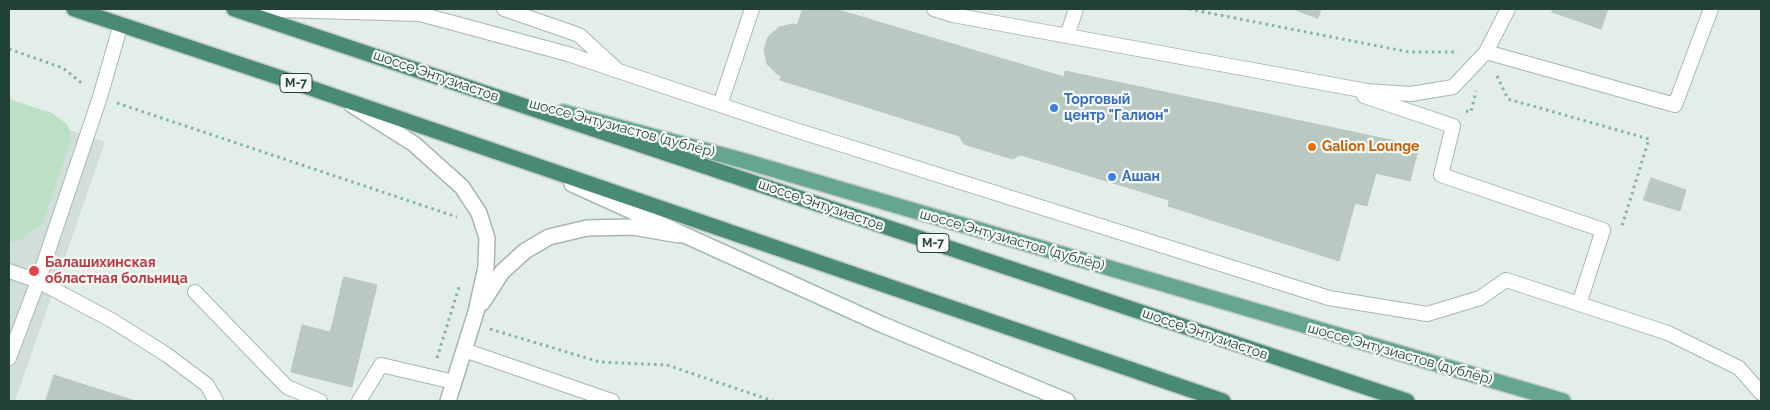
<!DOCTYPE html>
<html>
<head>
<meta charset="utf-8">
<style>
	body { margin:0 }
	#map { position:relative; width:1770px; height:410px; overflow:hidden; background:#e4eee9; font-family:Raleway,sans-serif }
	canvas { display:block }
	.frame { position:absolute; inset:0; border:10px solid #224137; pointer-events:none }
</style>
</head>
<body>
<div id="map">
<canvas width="1770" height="410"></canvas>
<div class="frame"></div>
</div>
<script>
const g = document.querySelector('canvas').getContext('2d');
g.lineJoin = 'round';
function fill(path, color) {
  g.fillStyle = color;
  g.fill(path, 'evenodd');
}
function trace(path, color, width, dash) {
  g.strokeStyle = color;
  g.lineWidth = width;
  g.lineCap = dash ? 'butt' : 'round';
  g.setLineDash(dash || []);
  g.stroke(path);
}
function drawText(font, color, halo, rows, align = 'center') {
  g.font = font + ' Raleway,sans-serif';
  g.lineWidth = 4.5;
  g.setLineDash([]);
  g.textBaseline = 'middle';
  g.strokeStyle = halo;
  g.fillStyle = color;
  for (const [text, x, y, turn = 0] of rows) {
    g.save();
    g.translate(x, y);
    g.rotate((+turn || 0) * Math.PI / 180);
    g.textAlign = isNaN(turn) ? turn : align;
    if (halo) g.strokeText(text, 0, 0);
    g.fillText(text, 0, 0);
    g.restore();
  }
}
const built = new Path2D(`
	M9,109L105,142L15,401H9Z`);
const green = new Path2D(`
	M9,99L52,113L68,125L71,139L43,223L21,240L9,242Z`);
const building = new Path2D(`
	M803,9H835L1064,77L1065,71L1419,146L1410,181L1376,173L1367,206L1355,203L1339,261L1168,206L1169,200L1021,155L1012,159L964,144L959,136L780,80L781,76L777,74L767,64L764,50L768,37L779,27L793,24L797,25Z
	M1293,9H1321L1318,18Z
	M1553,9H1608L1601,29L1552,12Z
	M1651,178L1686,190L1680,211L1644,200Z
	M344,277L377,285L352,387L291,372L302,325L330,332Z
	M54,375L135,401H46Z`);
const path = new Path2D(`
	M1189,9L1409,52H1458
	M9,49L63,68L84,85
	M1497,76L1508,99L1649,139L1622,226
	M117,103L457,217
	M1466,111L1471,112L1476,91
	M490,329L600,362L667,365L773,401
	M437,358L459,287`);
const service = new Path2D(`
	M245,9L420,14L568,54L786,127L1329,298L1427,314L1480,298L1506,280L1668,333L1739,368L1761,393
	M504,9L579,35L615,68
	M934,9L953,15L1367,91L1411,94L1453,87L1486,52L1508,9
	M121,24L100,97L38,281L113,321L167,355L207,385L216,401
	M1067,36L1076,9
	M1486,52L1675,105L1711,9
	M1364,96L1453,126L1441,175L1603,230L1579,304
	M720,105L752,9
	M9,271L38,281L9,358
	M195,292L287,387L320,401
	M464,350L612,401
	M359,401L381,365L454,382`);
const minor = new Path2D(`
	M352,105L414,144L462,187L479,213L487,238L486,267L476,312L448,401
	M482,303L502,272L525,251L549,237L587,228L633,227L679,235`);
const secondary = new Path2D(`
	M572,184L883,325L1067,401`);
const primary = new Path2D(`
	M563,112L741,160L1563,401`);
const trunk = new Path2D(`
	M74,9L290,81L1223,401
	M234,9L1407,401`);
const markers = [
	[1054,108,5,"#3f7fe0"],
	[1312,147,5,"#e8710a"],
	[1112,177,5,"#3f7fe0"],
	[34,271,6,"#e0444e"]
];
const shields = [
	[296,83,32],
	[933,243,32]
];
const shieldNames = [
	["М-7",296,83],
	["М-7",933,243]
];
const streetNames = [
	["шоссе Энтузиастов",436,76,19],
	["шоссе Энтузиастов (дублёр)",622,128,15],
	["шоссе Энтузиастов",821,205,19],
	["шоссе Энтузиастов (дублёр)",1012,240,16],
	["шоссе Энтузиастов",1205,334,19],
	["шоссе Энтузиастов (дублёр)",1400,354,16]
];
const shopNames = [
	["Торговый",1064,100],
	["центр \"Галион\"",1064,116],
	["Ашан",1122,177]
];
const foodNames = [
	["Galion Lounge",1322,147]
];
const healthNames = [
	["Балашихинская",45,263],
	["областная больница",45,279]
];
fill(built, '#d2ded8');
fill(green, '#bce0c3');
fill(building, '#b9c9c2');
trace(building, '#b6c8bf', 1);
trace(service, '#a6b7b0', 16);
trace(minor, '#a6b7b0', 18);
trace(secondary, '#a2bbb0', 18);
trace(primary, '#c1cac7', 18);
trace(trunk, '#c1cac7', 18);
trace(path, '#83b4a1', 3, [2.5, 4]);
trace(service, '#fff', 14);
trace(minor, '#fff', 15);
trace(secondary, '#fff', 15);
trace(primary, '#66a691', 15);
trace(trunk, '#498a77', 15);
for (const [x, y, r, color] of markers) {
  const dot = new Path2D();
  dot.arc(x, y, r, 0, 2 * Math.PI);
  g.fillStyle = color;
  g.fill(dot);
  trace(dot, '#f5faf7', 2);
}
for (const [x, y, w] of shields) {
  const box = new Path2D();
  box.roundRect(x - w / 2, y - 9.5, w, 19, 4);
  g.fillStyle = '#f5faf7';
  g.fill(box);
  trace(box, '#224137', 1);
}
drawText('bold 12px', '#224137', null, shieldNames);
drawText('14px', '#224137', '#f5faf7', streetNames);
drawText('bold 14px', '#366cbe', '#f5faf7', shopNames, 'left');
drawText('bold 14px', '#c56008', '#f5faf7', foodNames, 'left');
drawText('bold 14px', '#be3a42', '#f5faf7', healthNames, 'left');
</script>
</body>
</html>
